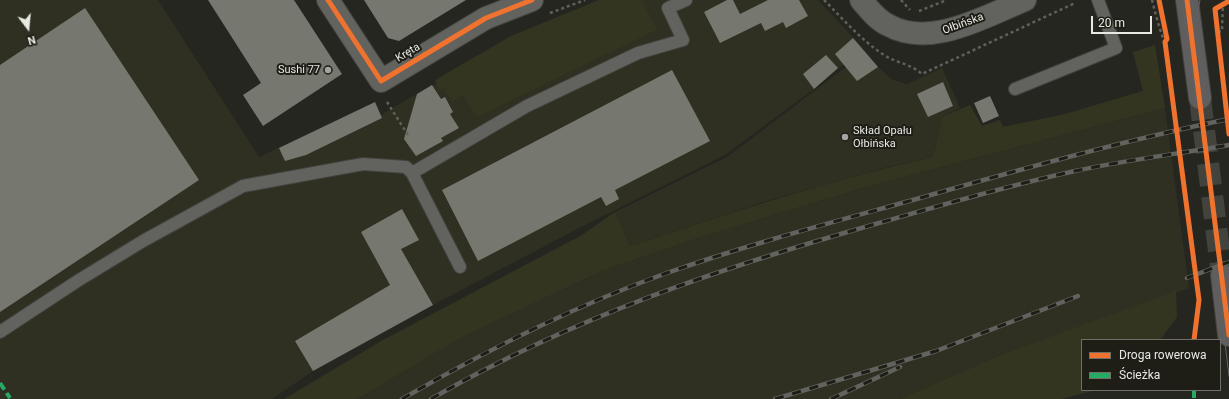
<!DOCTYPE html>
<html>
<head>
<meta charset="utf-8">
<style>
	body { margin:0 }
	#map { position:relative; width:1229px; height:399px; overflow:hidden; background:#262621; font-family:Roboto,sans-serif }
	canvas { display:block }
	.legend { position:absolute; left:1081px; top:339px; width:140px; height:52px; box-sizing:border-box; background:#1e1e16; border:1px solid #6f6f68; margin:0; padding:5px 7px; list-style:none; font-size:12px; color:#e8e9e3 }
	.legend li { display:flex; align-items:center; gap:8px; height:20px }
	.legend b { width:20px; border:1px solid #6f6f68 }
	.north { position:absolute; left:8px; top:8px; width:40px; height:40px; -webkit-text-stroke:3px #1e1e16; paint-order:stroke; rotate:164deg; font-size:11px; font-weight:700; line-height:16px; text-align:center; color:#e8e9e3 }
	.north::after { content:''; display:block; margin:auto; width:14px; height:18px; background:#e8e9e3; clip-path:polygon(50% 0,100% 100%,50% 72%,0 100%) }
	.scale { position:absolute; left:1091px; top:16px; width:61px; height:18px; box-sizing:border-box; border:2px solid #e8e9e3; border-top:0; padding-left:5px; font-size:12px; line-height:14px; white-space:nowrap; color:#e8e9e3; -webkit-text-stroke:3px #1e1e16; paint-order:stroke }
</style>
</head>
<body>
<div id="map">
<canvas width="1229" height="399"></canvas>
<ul class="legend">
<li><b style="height:5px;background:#ef722f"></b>Droga rowerowa</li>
<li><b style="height:5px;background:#26ab63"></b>Ścieżka</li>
</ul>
<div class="north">N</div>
<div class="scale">20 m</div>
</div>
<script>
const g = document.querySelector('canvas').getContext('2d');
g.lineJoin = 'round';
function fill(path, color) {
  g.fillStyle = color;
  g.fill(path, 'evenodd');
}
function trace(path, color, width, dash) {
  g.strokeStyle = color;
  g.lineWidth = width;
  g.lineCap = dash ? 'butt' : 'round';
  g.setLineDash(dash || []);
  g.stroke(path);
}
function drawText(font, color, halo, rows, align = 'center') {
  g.font = font + ' Roboto,sans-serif';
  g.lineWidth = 4;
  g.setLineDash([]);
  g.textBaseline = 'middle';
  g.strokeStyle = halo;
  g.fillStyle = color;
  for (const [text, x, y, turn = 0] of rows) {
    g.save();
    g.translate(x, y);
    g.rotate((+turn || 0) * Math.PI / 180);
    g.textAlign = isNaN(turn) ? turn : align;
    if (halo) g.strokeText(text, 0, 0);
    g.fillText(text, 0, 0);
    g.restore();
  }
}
const built = new Path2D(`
	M0,0H158L259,157L375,102L381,115L432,85L433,86L442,80L611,0H818L863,48L814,89L725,155L579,228L433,305L313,371L272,399H0Z
	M864,49L878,67L893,80L907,84L942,68L960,108L942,117L933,157L888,167L773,199L630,246L615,212L727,157L846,67Z
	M1165,108L1189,288L1000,355L900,399H358L457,340L602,271L695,239L866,187Z`);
const green = new Path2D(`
	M599,0H644L642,2L658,29L477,117L463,95L452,102L444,89L440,90L435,80L511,36Z
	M1155,45L1165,108L866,187L695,239L602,271L457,340L358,399H284L383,340L582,235L615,212L630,246C730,213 830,180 933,157L942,117L970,105L982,126L1000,120L1003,127L1065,114L1143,91L1133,52Z
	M1176,291L1177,317L1160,340H1082V390H1096L1062,399H900L1000,355Z`);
const building = new Path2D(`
	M208,0H294L342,74L263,126L243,95L261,83Z
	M364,0H466L399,41L388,38Z
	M727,0H733L740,14L768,0H799L808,16L786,28L783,22L765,31L761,23L720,43L704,12Z
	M85,8L199,180L0,312V65Z
	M853,38L878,67L857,81L835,54Z
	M826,55L838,68L814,89L803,74Z
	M672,70L710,141L615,190L619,199L606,206L601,197L478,261L442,190Z
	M943,82L953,106L928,117L917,94Z
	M432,85L441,99L445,97L453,112L450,114L459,128L441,138L443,141L416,156L404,139L417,94Z
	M990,96L999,116L983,123L974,103Z
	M375,102L382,118L306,155L285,161L279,148Z
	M402,209L419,240L401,249L433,305L313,371L295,341L390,285L361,232Z`);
const secondaryTunnel = new Path2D(`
	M1200,98L1222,275`);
const path = new Path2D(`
	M824,0C843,19 861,40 884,55C896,63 909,63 922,74L1075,3
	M901,0L910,10
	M1152,0C1154,8 1162,39 1165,42
	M919,11L947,0
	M550,13L585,0
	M1218,32L1222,31L1223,0
	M387,102L408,135`);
const lane = new Path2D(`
	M1015,89L1116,48L1098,0
	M412,173L527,106L638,53L683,40L668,8L686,0
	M0,332L79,280L143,241L243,186L363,164L406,167L412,173L460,267`);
const street = new Path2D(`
	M328,0L381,81L486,18L532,0
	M861,0C869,9 877,20 888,25C931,49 985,16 1025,0`);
const secondary = new Path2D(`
	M1187,0L1200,98
	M1222,275L1229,335`);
const tram = new Path2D(`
	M1182,0L1196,100
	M1192,0L1205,97
	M1197,15L1200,0
	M1226,274L1229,301
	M1217,277L1229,376`);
const rail = new Path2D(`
	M1187,278L1229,262
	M402,399C487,350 572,307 664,274C746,245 830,223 913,200C1018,170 1122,141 1229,119
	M431,399C571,318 723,267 879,223C942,205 1010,185 1075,171C1126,160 1178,154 1229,145
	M775,399L936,351L1078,296
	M831,399L900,367`);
const quiet = new Path2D(`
	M0,383L10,398
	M1194,390V399`);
const cycleway = new Path2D(`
	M328,0L381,81L486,18L532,0
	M1159,0L1167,39L1165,42L1199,300L1194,340
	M1187,0L1229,335
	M1229,1L1215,9L1229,134`);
const markers = [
	[328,70,4,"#a4a59f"],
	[845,137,4,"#a4a59f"]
];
const streetNames = [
	["Ołbińska",963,24,-20],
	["Kręta",408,53,-31]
];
const poiNames = [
	["Sushi 77",320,70],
	["Skład Opału",853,131,"left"],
	["Ołbińska",853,144,"left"]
];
fill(built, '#2f3022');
fill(green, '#343520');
fill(building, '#76776e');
trace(secondaryTunnel, '#43433e', 22, [22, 11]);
trace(lane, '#42433e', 14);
trace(street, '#42433e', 24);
trace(secondary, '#42433e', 24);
trace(path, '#60605c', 2.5, [3, 3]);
trace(lane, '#62625e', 12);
trace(street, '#62625e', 22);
trace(secondary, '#5f5d5d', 22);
trace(tram, '#62625f', 1);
trace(rail, '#62625f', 4.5);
trace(rail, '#1e1e16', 3, [9]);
trace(quiet, '#26ab63', 4, [8, 4]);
trace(cycleway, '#ef722f', 5);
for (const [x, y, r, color] of markers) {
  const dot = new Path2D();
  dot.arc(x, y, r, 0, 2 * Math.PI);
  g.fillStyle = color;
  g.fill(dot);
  trace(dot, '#1e1e16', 1.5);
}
drawText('11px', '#e8e9e3', '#1e1e16', streetNames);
drawText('11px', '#e8e9e3', '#1e1e16', poiNames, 'right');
</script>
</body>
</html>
